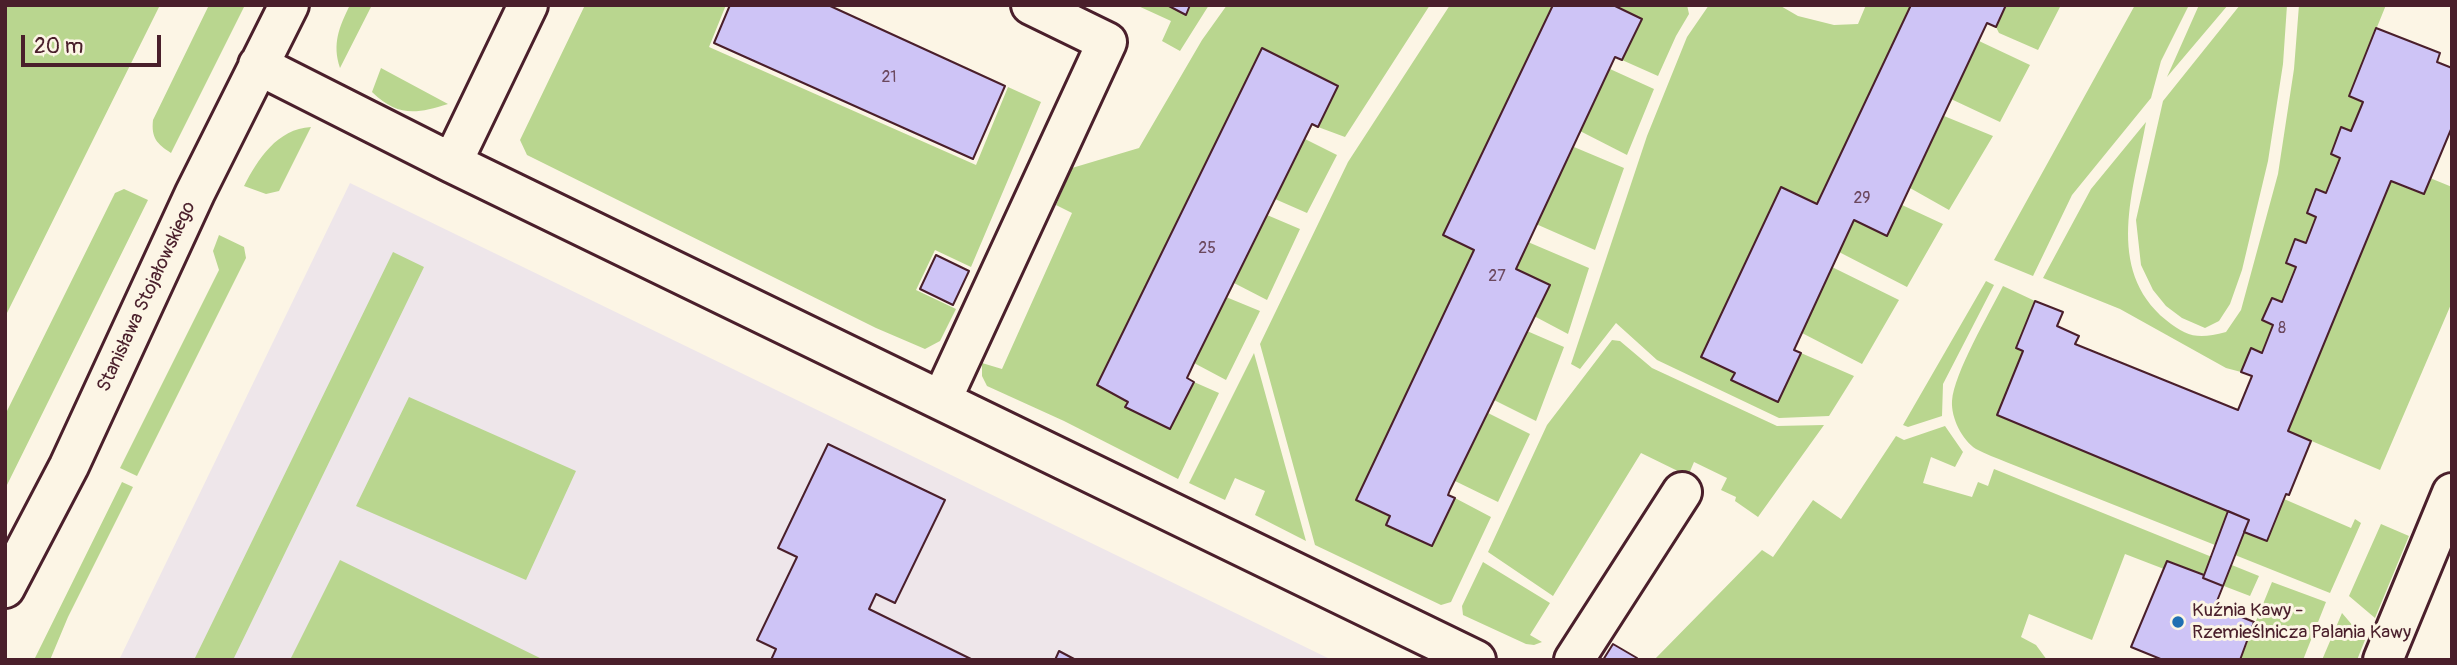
<!DOCTYPE html>
<html>
<head>
<meta charset="utf-8">
<style>
	body { margin:0 }
	#map { position:relative; width:2457px; height:665px; overflow:hidden; background:#fcf5e5; font-family:Pangolin,sans-serif }
	canvas { display:block }
	.frame { position:absolute; inset:0; border:7px solid #4a1f2b; pointer-events:none }
	.scale { position:absolute; left:21px; top:35px; width:140px; height:32px; box-sizing:border-box; border:4px solid #4a1f2b; border-top:0; padding-left:9px; font-size:21px; line-height:24px; white-space:nowrap; color:#4a1f2b; -webkit-text-stroke:5px #fcf5e5; paint-order:stroke }
</style>
</head>
<body>
<div id="map">
<canvas width="2457" height="665"></canvas>
<div class="frame"></div>
<div class="scale">20 m</div>
</div>
<script>
const g = document.querySelector('canvas').getContext('2d');
g.lineJoin = 'round';
function fill(path, color) {
  g.fillStyle = color;
  g.fill(path, 'evenodd');
}
function trace(path, color, width, dash) {
  g.strokeStyle = color;
  g.lineWidth = width;
  g.lineCap = dash ? 'butt' : 'round';
  g.setLineDash(dash || []);
  g.stroke(path);
}
function drawText(font, color, halo, rows, align = 'center') {
  g.font = font + ' Pangolin,sans-serif';
  g.lineWidth = 6;
  g.setLineDash([]);
  g.textBaseline = 'middle';
  g.strokeStyle = halo;
  g.fillStyle = color;
  for (const [text, x, y, turn = 0] of rows) {
    g.save();
    g.translate(x, y);
    g.rotate((+turn || 0) * Math.PI / 180);
    g.textAlign = isNaN(turn) ? turn : align;
    if (halo) g.strokeText(text, 0, 0);
    g.fillText(text, 0, 0);
    g.restore();
  }
}
const built = new Path2D(`
	M350,183L1332,660H119Z`);
const green = new Path2D(`
	M5,5H160L5,317Z
	M209,5H245L171,153C157,144 151,138 153,120Z
	M350,5H372L340,68C332,44 339,27 350,5Z
	M585,5H726L709,47L976,165L1008,87L1041,102L971,267L935,250L916,290L956,309L940,341L925,349L876,328L527,155L520,140Z
	M1136,5H1167L1186,14L1190,5H1209L1180,51L1162,41L1171,21Z
	M1227,5H1430L1345,137L1318,127L1338,85L1262,49L1097,385L1128,402L1125,406L1170,429L1194,382L1219,393L1178,479L1064,421L987,386L982,376V363L1002,369L1072,213L1056,205L1072,168L1139,148L1202,40Z
	M1450,5H1553L1443,235L1474,250L1387,525L1432,546L1455,498L1491,517L1451,602L1441,605L1315,545L1260,344L1348,162Z
	M1613,5H1687L1689,14L1676,36L1658,76L1622,60L1642,20Z
	M1709,5H1779L1798,16L1834,25L1858,24L1866,5H1911L1817,204L1781,188L1701,357L1735,373L1732,379L1801,353L1854,376L1829,416L1779,418L1657,360L1616,323L1580,369L1571,364L1647,136L1687,37Z
	M2006,5H2061L2038,50L1999,33L1996,27Z
	M2135,5H2189L2161,61L2151,98L2072,195L2033,276L1994,260Z
	M2199,5H2228L2167,77Z
	M2240,5H2287L2283,64L2268,161L2242,270L2230,304L2219,321L2205,328L2182,318L2166,306L2153,290L2141,265L2136,220L2163,101Z
	M2299,5H2386L2349,96L2363,102L2351,131L2341,127L2331,153L2340,158L2326,193L2316,189L2307,212L2316,217L2306,243L2295,240L2286,263L2296,267L2282,302L2272,298L2262,320L2273,325L2262,353L2251,348L2241,372L2226,368L2120,309L2043,278L2091,189L2146,122C2134,189 2104,269 2166,320C2188,338 2199,339 2226,332L2241,310L2278,174L2294,69Z
	M1979,41L2030,65L2000,122L1951,99Z
	M381,68L448,104C416,114 398,117 372,92Z
	M1610,69L1654,89L1627,155L1580,131Z
	M1944,116L1993,136L1949,210L1910,188Z
	M311,127L279,191L266,194L244,186C258,159 277,129 311,127Z
	M1305,139L1337,155L1307,213L1275,199Z
	M1574,147L1624,168L1595,250L1536,224Z
	M2430,178L2452,187V302L2380,470L2288,431L2391,181L2423,194Z
	M124,189L148,200L5,489V415L115,193Z
	M1902,205L1943,224L1907,287L1839,252L1854,220L1887,236Z
	M1267,215L1300,229L1267,300L1234,283Z
	M219,235L244,247L246,258L137,476L120,468L219,270L213,251Z
	M1528,242L1589,268L1568,334L1534,316L1516,269Z
	M393,252L424,267L233,660H194Z
	M1832,267L1899,300L1862,364L1802,333Z
	M1986,281L1994,285L1943,384L1942,416L1908,427L1903,425Z
	M2003,286L2035,301L2016,348L2023,351L1997,415L2228,511L2215,545L2006,462C1997,458 1985,454 1976,449C1962,440 1951,418 1952,401C1954,373 1989,314 2003,286Z
	M1226,297L1260,311L1226,380L1194,363Z
	M1527,331L1564,347L1536,421L1494,400Z
	M1612,340L1620,341L1652,368L1777,426L1824,425L1758,517L1735,501L1736,497L1721,490L1727,478L1694,462L1688,476L1641,453L1553,596L1488,552L1547,425Z
	M1254,353L1306,541L1255,515L1265,491L1235,478L1225,500L1189,483Z
	M409,397L576,471L526,580L356,506Z
	M1488,413L1530,434L1498,502L1455,481Z
	M1945,426L1963,452L1955,467L1931,457L1923,483L1972,497L1978,482L1988,486L1994,469L2259,576L2250,596L2203,578L2167,561L2164,569L2125,554L2092,640L2029,614L2021,637L2036,645L2047,660H1654L1762,550L1773,557L1813,500L1841,519L1896,436L1904,440Z
	M122,482L133,487L68,617L50,660H34Z
	M2284,499L2351,528L2355,519L2361,523L2330,593L2235,555L2244,532L2267,541Z
	M2381,524L2409,536L2375,618L2349,596Z
	M340,560L544,660H290Z
	M1483,562L1550,603L1530,635L1542,642L1534,645L1526,644L1463,615L1462,606Z
	M2272,582L2326,602L2303,660H2240Z
	M2342,613L2365,640L2357,660H2322Z`);
const building = new Path2D(`
	M730,5H828L1005,86L973,159L714,43Z
	M1167,5H1190L1186,15Z
	M1553,5H1613L1642,19L1622,60L1615,57L1516,269L1550,285L1450,490L1448,495L1455,498L1432,546L1386,525L1390,516L1356,500L1474,250L1443,235Z
	M1911,5H2006L1996,27L1987,23L1887,236L1854,220L1794,350L1801,353L1778,402L1731,380L1735,373L1701,357L1781,187L1817,204Z
	M2376,28L2440,53L2437,62L2452,68V127L2424,194L2391,181L2288,431L2311,441L2289,495L2286,494L2267,541L2244,532L2249,520L1997,415L2023,351L2016,348L2035,301L2063,312L2057,326L2079,336L2075,344L2238,410L2252,376L2241,372L2251,348L2262,353L2273,325L2262,320L2272,298L2282,302L2296,267L2286,263L2295,239L2306,243L2316,217L2307,213L2316,189L2326,193L2340,158L2331,154L2341,127L2351,131L2363,102L2349,96Z
	M1262,48L1338,86L1318,127L1312,124L1194,363L1187,378L1194,382L1170,429L1125,407L1128,402L1097,385Z
	M936,255L969,271L953,305L920,289Z
	M828,444L945,500L895,603L876,594L869,609L973,660H771L776,649L757,640L797,557L778,548Z
	M2228,511L2249,520L2223,586L2203,578Z
	M2167,561L2204,575L2203,578L2223,586L2215,606L2254,622L2240,660H2163L2131,647Z
	M1613,644L1637,658V660H1603Z
	M1059,651L1076,660H1055Z`);
const minor = new Path2D(`
	M258,65L452,163L1476,660
	M452,163L528,5
	M942,399L1107,42L1031,5
	M5,588L69,466L195,193L289,5
	M1574,660L1682,492
	M2383,660L2452,493`);
const markers = [
	[2178,622,7,"#1f6fb2"]
];
const numberNames = [
	["21",889,78],
	["29",1862,199],
	["25",1207,249],
	["27",1497,277],
	["8",2282,329]
];
const streetNames = [
	["Stanisława Stojałowskiego",147,297,-65]
];
const poiNames = [
	["Kuźnia Kawy -",2192,611],
	["Rzemieślnicza Palania Kawy",2192,633]
];
fill(built, '#eee6ea');
fill(green, '#b9d68f');
fill(building, '#cec4f6');
trace(building, '#4a1f2b', 2);
trace(minor, '#4a1f2b', 44);
trace(minor, '#fcf5e5', 38);
for (const [x, y, r, color] of markers) {
  const dot = new Path2D();
  dot.arc(x, y, r, 0, 2 * Math.PI);
  g.fillStyle = color;
  g.fill(dot);
  trace(dot, '#fcf5e5', 2.5);
}
drawText('16px', '#6b485e', null, numberNames);
drawText('19px', '#4a1f2b', '#fcf5e5', streetNames);
drawText('19px', '#4a1f2b', '#fcf5e5', poiNames, 'left');
</script>
</body>
</html>
